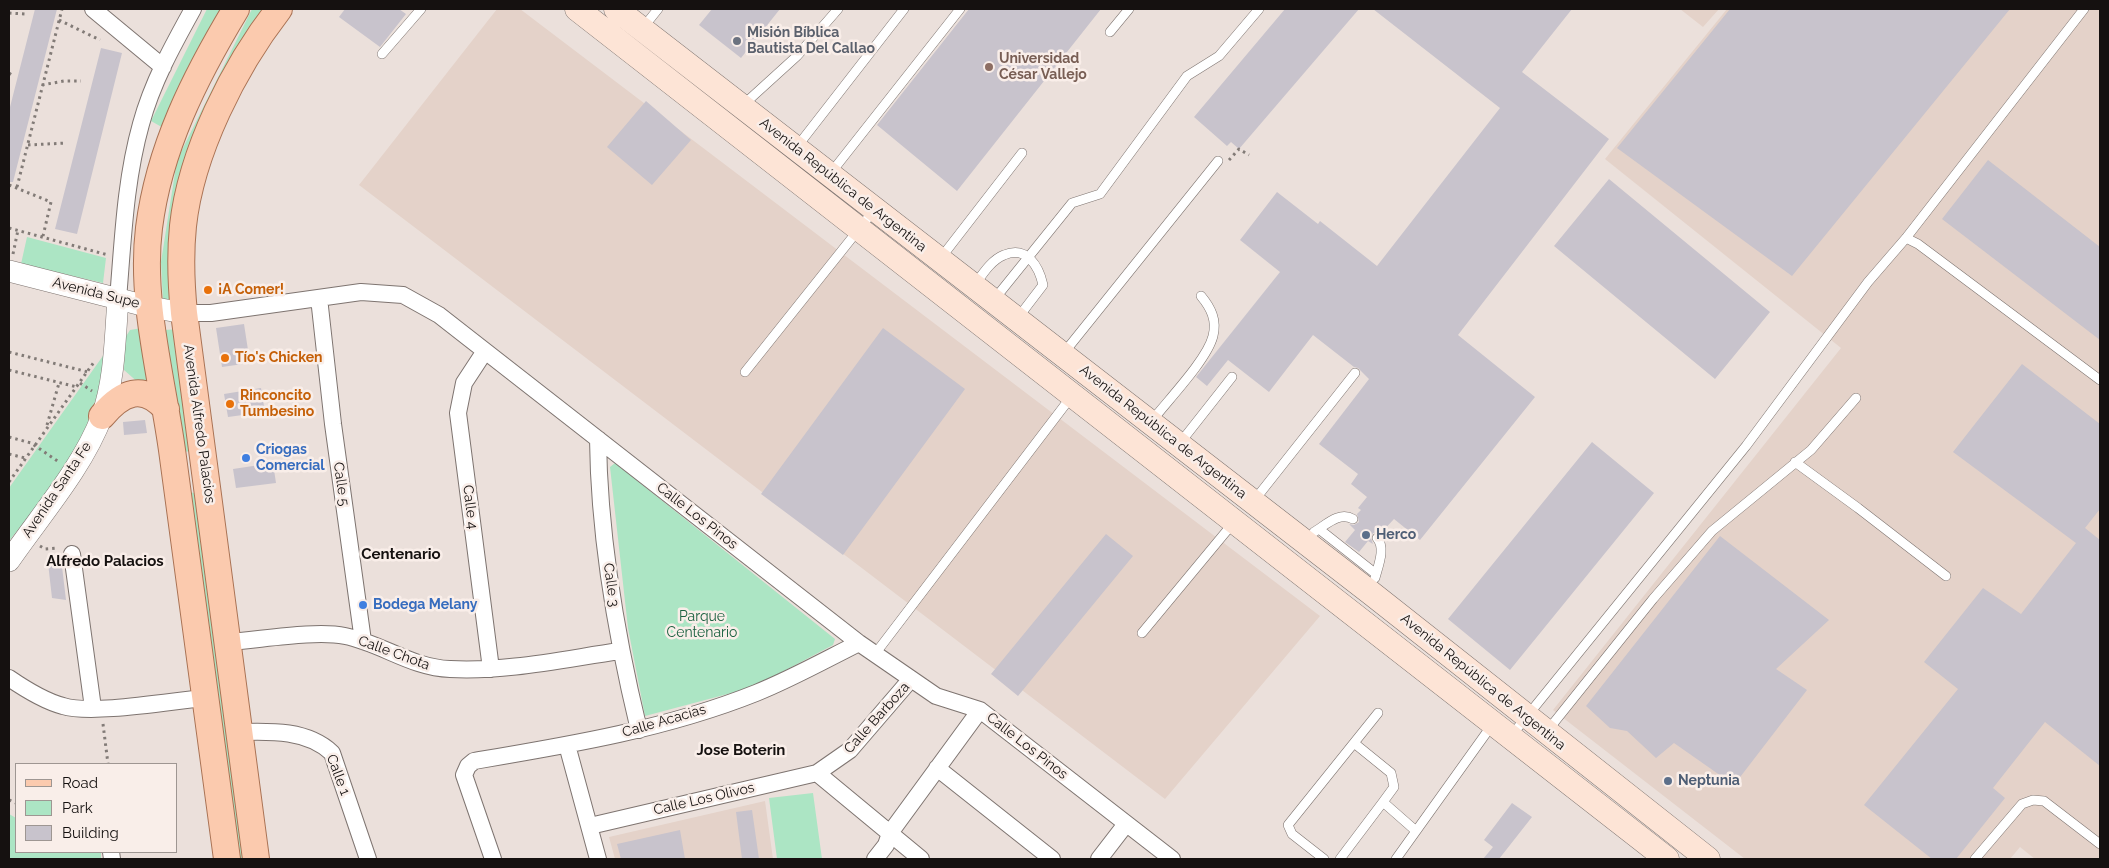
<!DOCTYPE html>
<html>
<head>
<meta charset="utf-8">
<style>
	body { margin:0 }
	#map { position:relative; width:2109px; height:868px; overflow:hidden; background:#ebe0db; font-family:Raleway,sans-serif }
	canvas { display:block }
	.frame { position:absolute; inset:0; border:10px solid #151110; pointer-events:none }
	.legend { position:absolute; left:15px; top:763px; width:162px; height:90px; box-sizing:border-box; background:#f9eee9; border:1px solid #9e9692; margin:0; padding:6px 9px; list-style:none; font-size:15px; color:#151110 }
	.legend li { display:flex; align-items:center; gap:10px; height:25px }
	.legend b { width:25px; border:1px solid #9e9692 }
</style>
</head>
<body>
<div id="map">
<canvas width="2109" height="868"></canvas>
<div class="frame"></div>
<ul class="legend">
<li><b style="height:6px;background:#fbcaae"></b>Road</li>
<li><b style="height:14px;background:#ace5c4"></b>Park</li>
<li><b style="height:14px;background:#c8c3cc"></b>Building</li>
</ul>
</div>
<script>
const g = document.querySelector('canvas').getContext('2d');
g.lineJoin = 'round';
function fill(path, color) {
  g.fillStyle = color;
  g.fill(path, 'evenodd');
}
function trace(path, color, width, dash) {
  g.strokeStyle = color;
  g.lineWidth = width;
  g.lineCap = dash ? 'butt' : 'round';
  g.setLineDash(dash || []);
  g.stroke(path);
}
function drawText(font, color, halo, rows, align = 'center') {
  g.font = font + ' Raleway,sans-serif';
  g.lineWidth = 5;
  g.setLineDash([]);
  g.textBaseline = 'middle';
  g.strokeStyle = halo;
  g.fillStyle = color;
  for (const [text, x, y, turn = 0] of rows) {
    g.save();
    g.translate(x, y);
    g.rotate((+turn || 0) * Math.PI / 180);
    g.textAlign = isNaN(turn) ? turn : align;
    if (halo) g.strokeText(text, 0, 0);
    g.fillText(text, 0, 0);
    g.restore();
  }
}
const built = new Path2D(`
	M497,9H520L1320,616L1165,799L359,185Z
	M1680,9H1719L1703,27Z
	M1727,9H2100V859H2035L2020,847L2010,859H1745L1553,710L1841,348L1605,159Z
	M765,801L773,859H615L609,837Z`);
const green = new Path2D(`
	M207,9H227L167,130L151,121Z
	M252,9H264L193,160L180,298L163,301L161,262L177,160Z
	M27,237L106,258L103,283L21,264Z
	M142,328L150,384L141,385L124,370L125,338L130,330Z
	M180,329L199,449L185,452L164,330Z
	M105,353C101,397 83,441 59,478C44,500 25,520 9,541V488Z
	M615,463L835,639L833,645L754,687L645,716L628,628L610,467Z
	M189,492L204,495L251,859H238Z
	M813,793L822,859H777L769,798Z
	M9,814L16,818V852H101V859H9Z`);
const building = new Path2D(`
	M35,9H57L13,182H9V111Z
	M345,9H399L406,14L380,47L339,17Z
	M712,9H780L741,58L699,25Z
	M969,9H1101L957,191L877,125Z
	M1285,9H1359L1239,149L1231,142L1227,146L1194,117Z
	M1373,9H1572L1522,72L1609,139L1458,335L1535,397L1420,540L1394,519L1381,533H1373L1371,538L1373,544L1368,541L1359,552L1345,542L1355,530L1349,524L1354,525L1359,522L1357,514L1361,510L1358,508L1367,497L1351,484L1358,474L1319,444L1369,379L1358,368L1354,367L1313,335L1269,392L1228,360L1207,386L1196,377L1280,272L1240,240L1277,192L1318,224L1320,221L1377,266L1500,108Z
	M1730,9H2010L1792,276L1617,148Z
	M101,48L122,53L77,234L55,229Z
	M646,101L691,140L652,185L607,147Z
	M1988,160L2100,247V340L1942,219Z
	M1609,179L1770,312L1715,379L1554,246Z
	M244,324L250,363L222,367L216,328Z
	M883,328L965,389L843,555L761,494Z
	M2022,364L2100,424V509L2085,528L2100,540V766L2045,722L1993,788L2005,798L1956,859H1932L1864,805L1958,689L1924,662L1983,588L2021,614L2076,543L1953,452Z
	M261,388L265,412L228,417L224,394Z
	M145,420L147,433L124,435L123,422Z
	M1592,442L1654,493L1510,670L1448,619Z
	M273,463L276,483L236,488L233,469Z
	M1106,534L1133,556L1018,696L991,674Z
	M1720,536L1829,620L1776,669L1807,690L1734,785L1674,743L1656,758L1627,731L1610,728L1586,706Z
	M61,558L66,600L52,598L48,563Z
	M1512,803L1532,817L1499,859H1483L1493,847L1484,840Z
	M752,810L759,859H742L736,812Z
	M680,830L685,859H621L617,844Z`);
const path = new Path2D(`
	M9,13L25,14
	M59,20L100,40
	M9,73L12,75
	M42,85L64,81H81
	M28,145L66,143
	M1229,160L1239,149L1249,155
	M9,185L51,202L43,236
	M17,187L62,9
	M9,228L108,255
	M13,254L18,230
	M9,352L88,372
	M9,370L77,387
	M80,383L92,391
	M47,425L59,383
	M9,437L31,443L59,462
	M9,454L25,458
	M9,482L94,362
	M40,546L45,549L58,548
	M103,724L108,764
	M9,800L16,803`);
const service = new Path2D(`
	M642,29L658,9
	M1110,32L1129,9
	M382,54L421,9
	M742,106L797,56L838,9
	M796,148L904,9
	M830,174L960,9
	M1906,238L1918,244L2100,380
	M940,259L1022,153
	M974,286C982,275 991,260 1004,255C1027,245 1039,267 1043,285L1017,319
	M993,301L1072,203L1100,194L1187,76L1219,56L1259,9
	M1063,354L1218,161
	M745,372L875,209
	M1151,422C1167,401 1207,360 1213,336C1217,320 1211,308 1201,296
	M1180,443L1232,377
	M1795,462L1858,508L1946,576
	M1253,502L1355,373
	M1319,529L1376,574
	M1314,532C1326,525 1339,511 1353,519
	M1375,578C1378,566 1386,548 1377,538
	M1142,633L1234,522
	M875,654L1071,397
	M1548,730L1653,599L1712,531L1811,450L1856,398
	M1511,736L1746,446L1868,282L1906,238L2084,9
	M1354,743L1391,773L1394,787L1383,802
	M1324,859L1292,834L1288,825L1378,713
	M1340,859L1383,802L1416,831
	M1396,859L1492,725
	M1975,859L2022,804L2033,800L2044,801L2100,844`);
const minor = new Path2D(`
	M93,9L163,67
	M319,298L333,424L363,641
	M118,299C123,240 125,181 141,124C152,83 173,45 193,9
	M184,313H211L361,292L403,295L439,315L859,643L936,696L980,710L1172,859
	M485,351L464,383L458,413L491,669
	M598,439C599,537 616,635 639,730
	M72,554L93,708
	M227,642C260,640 315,630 345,636C381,643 412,668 450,669C506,672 564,659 620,651
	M9,678C25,689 44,701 63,706C92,715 171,701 204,698
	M240,732C271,731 308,730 332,753L368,859
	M567,745L598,859
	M937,768L1052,859
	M817,773L921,859
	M590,826L817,773L850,750L911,679
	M111,852L112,859
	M493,859L464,775L468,766L474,761C569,745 666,729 756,693C791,679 825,660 859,643
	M875,859L886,845L890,833L980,710
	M1099,859L1126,824`);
const tertiary = new Path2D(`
	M9,271L150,307L184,313
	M9,561C40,516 83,467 102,416C115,379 115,337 118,299`);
const secondary = new Path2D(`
	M577,9L1667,859
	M616,9L1371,593L1708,859`);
const primary = new Path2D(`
	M102,416C122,392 143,383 166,409
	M227,859C208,723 191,586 172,450C162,378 140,300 149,228C159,148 195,77 236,9
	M256,859L184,313C181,283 180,255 183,226C191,152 234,67 279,9`);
const markers = [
	[737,41,5,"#6b7280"],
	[989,67,5,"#8d6e63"],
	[208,290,5,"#e8710a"],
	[225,358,5,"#e8710a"],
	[230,404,5,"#e8710a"],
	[246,458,5,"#3f7fe0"],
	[1366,535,5,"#5c6f8a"],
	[363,605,5,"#3f7fe0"],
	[1668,781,5,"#5c6f8a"]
];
const worshipNames = [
	["Misión Bíblica",747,33],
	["Bautista Del Callao",747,49]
];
const educationNames = [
	["Universidad",999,59],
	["César Vallejo",999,75]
];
const streetNames = [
	["Avenida República de Argentina",843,185,38],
	["Avenida Supe",96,293,14],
	["Avenida Alfredo Palacios",199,424,82],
	["Avenida República de Argentina",1163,432,38],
	["Calle 5",341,484,82],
	["Avenida Santa Fe",57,490,-56],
	["Calle 4",470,507,83],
	["Calle Los Pinos",697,516,38],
	["Calle 3",611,585,82],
	["Calle Chota",394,653,20],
	["Avenida República de Argentina",1483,682,39],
	["Calle Barboza",877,718,-48],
	["Calle Acacias",664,721,-16],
	["Calle Los Pinos",1027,746,38],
	["Calle 1",338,775,69],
	["Calle Los Olivos",704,799,-13]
];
const foodNames = [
	["¡A Comer!",218,290],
	["Tío's Chicken",235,358],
	["Rinconcito",240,396],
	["Tumbesino",240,412]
];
const shopNames = [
	["Criogas",256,450],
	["Comercial",256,466],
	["Bodega Melany",373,605]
];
const serviceNames = [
	["Herco",1376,535],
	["Neptunia",1678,781]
];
const parkNames = [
	["Parque",702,617],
	["Centenario",702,633]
];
const neighbourhoodNames = [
	["Centenario",401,554],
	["Alfredo Palacios",105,561],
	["Jose Boterin",741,750]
];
fill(built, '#e4d2c9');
fill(green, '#ace5c4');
fill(building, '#c8c3cc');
trace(service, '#7e7470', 10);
trace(minor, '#7e7470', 18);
trace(tertiary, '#7e7470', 22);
trace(secondary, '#7e7470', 25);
trace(primary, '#a97254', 28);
trace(path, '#827b77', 3, [2.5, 4]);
trace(service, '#fff', 9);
trace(minor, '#fff', 16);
trace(tertiary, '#fff', 21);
trace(secondary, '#fde4d6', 24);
trace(primary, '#fbcaae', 26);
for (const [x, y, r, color] of markers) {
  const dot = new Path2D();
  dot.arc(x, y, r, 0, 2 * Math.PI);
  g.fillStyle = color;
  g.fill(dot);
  trace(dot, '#f9eee9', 2);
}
drawText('bold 14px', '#5b616d', '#f9eee9', worshipNames, 'left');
drawText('bold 14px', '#785e54', '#f9eee9', educationNames, 'left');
drawText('14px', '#151110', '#f9eee9', streetNames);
drawText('bold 14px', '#c56008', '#f9eee9', foodNames, 'left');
drawText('bold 14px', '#366cbe', '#f9eee9', shopNames, 'left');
drawText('bold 14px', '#4e5e75', '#f9eee9', serviceNames, 'left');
drawText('14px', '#1b6140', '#f9eee9', parkNames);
drawText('bold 15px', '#151110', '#f9eee9', neighbourhoodNames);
</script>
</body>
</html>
